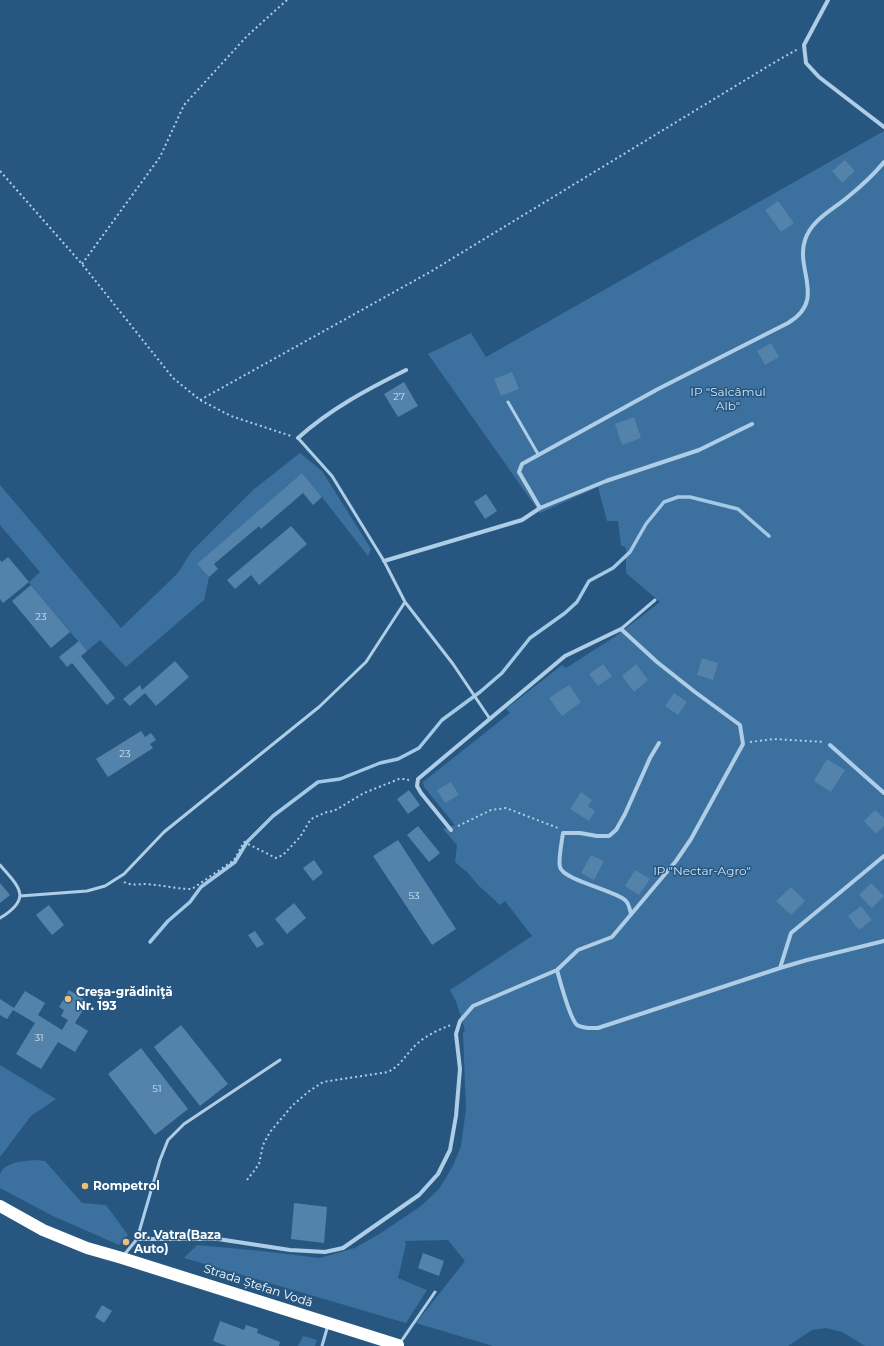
<!DOCTYPE html>
<html>
<head>
<meta charset="utf-8">
<style>
	body { margin:0 }
	canvas { display:block; background:#275780 }
</style>
</head>
<body>
<canvas width="884" height="1346"></canvas>
<script>
const g = document.querySelector('canvas').getContext('2d');
g.lineJoin = 'round';
function fill(path, color) {
  g.fillStyle = color;
  g.fill(path, 'evenodd');
}
function trace(path, color, width, dash) {
  g.strokeStyle = color;
  g.lineWidth = width;
  g.lineCap = dash ? 'butt' : 'round';
  g.setLineDash(dash || []);
  g.stroke(path);
}
function drawText(font, color, halo, rows, align = 'center') {
  g.font = font + ' Montserrat,sans-serif';
  g.lineWidth = 3;
  g.setLineDash([]);
  g.textBaseline = 'middle';
  g.strokeStyle = halo;
  g.fillStyle = color;
  for (const [text, x, y, turn = 0] of rows) {
    g.save();
    g.translate(x, y);
    g.rotate((+turn || 0) * Math.PI / 180);
    g.textAlign = isNaN(turn) ? turn : align;
    if (halo) g.strokeText(text, 0, 0);
    g.fillText(text, 0, 0);
    g.restore();
  }
}
const green = new Path2D(`
	M884,131V1346H865L842,1332L826,1328L812,1330L788,1346H493L416,1323L465,1261L448,1240L405,1241L406,1244L398,1278L427,1290L406,1323L184,1258L197,1245L262,1251L320,1258L355,1248L381,1233L421,1206L439,1189L453,1166L461,1146L466,1109L463,1033L465,1030L456,1001L450,990L532,936L505,901L500,905L478,885L468,873L455,862L457,845L443,829L455,825L424,787L423,782L510,713L506,709L562,665L566,668L616,636L660,602L626,573V548L621,545L618,521H607L598,487L540,513L428,354L471,333L486,357Z
	M300,453L322,471L371,549L368,556L322,497L302,473L198,564L209,577L204,600L126,667L100,640L87,651L70,632L29,582L40,572L0,525V485L121,628L178,573L191,552L253,490Z
	M0,1065L56,1099L31,1116L0,1157Z
	M35,1160L45,1161L82,1203L106,1205L128,1235L119,1245L53,1216L0,1188C0,1184 0,1178 0,1175C3,1162 24,1161 35,1160Z
	M303,1336L317,1340L315,1346H298Z`);
const stream = new Path2D(`
	M150,942L168,921L190,902L201,887L235,862L247,842L273,816L318,782L340,779L380,763L398,759L419,748L442,720L480,692L502,673L530,638L565,613L577,602L589,581L613,568L630,552L646,524L664,502L678,497H690L738,509L769,536`);
const building = new Path2D(`
	M845,160L855,171L842,183L832,171Z
	M778,201L794,223L781,232L765,210Z
	M771,343L779,357L765,365L757,351Z
	M512,372L519,389L501,396L494,379Z
	M404,382L418,406L398,417L384,394Z
	M634,417L641,438L622,445L615,424Z
	M302,473L322,497L313,505L303,493L261,529L259,526L214,564L218,569L209,577L197,564Z
	M486,494L497,511L485,519L474,502Z
	M291,526L307,544L259,585L251,575L235,589L227,580Z
	M8,557L29,582L3,603L0,599V560L2,562Z
	M31,585L70,632L51,648L12,601Z
	M79,641L87,651L81,656L115,698L107,705L72,663L67,667L59,657Z
	M702,658L718,663L713,680L697,675Z
	M175,661L189,677L156,706L145,693L130,706L123,699L140,685L142,690Z
	M603,664L612,676L598,686L589,674Z
	M636,664L648,680L634,692L622,676Z
	M569,685L581,702L562,716L549,698Z
	M674,693L687,702L678,715L665,706Z
	M141,731L145,737L151,733L156,740L150,744L153,748L108,777L96,759Z
	M827,759L845,770L831,792L814,781Z
	M451,782L459,795L445,803L437,790Z
	M409,790L420,805L408,814L397,799Z
	M581,792L592,800L588,806L595,811L589,821L570,809Z
	M875,810L884,818V826L876,834L864,821Z
	M418,826L440,853L429,862L407,835Z
	M398,840L456,929L432,945L373,856Z
	M591,855L604,861L594,880L581,873Z
	M314,860L323,873L313,881L303,868Z
	M635,870L650,879L639,895L625,886Z
	M0,883L10,895L0,903Z
	M871,883L884,896L872,908L859,895Z
	M791,887L805,901L791,915L776,901Z
	M294,903L306,918L287,934L275,919Z
	M49,905L64,925L52,935L36,915Z
	M861,906L872,920L859,930L848,916Z
	M255,931L264,944L257,948L248,935Z
	M69,990L88,1002L75,1023L88,1031L75,1052L58,1042L41,1069L16,1054L35,1023L13,1010L7,1019L0,1015V999L14,1008L25,991L45,1003L38,1015L62,1030L68,1020L61,1016L64,1010L59,1007Z
	M181,1025L228,1084L200,1106L154,1047Z
	M141,1048L188,1109L155,1135L108,1074Z
	M294,1203L327,1207L324,1243L291,1239Z
	M423,1253L444,1261L439,1276L418,1268Z
	M102,1305L112,1311L104,1323L95,1317Z
	M220,1321L244,1330L246,1325L258,1329L257,1333L280,1342L279,1346H227L213,1341Z`);
const path = new Path2D(`
	M0,171L82,264L173,378L200,400L231,416L291,436
	M82,264L160,157L184,105L247,36L287,0
	M200,400L430,272L770,65L798,49
	M750,742L774,739L824,742
	M458,826L491,810L506,808L558,828
	M124,882C131,886 139,884 146,884C162,885 176,889 192,889L234,860L244,842L276,858L283,855L300,837L309,822L313,818L327,812L334,811L364,793L399,779H407L411,782
	M247,1180L254,1171L259,1164L263,1145L270,1132L292,1106L308,1092L323,1082L388,1072C403,1064 406,1053 418,1043C427,1035 440,1029 451,1025`);
const lane = new Path2D(`
	M508,402L538,454
	M298,438L332,476L384,561L405,602L453,664L490,719
	M621,629L655,600
	M0,865C19,887 33,898 0,918
	M20,896L87,891L105,886L124,874L164,832L319,707L366,662L405,602
	M124,1255L137,1239L160,1160L168,1140L184,1124L280,1060
	M400,1343L435,1292
	M322,1346L328,1325`);
const street = new Path2D(`
	M828,0L804,45L806,63L819,77L884,127
	M298,438C330,409 368,389 406,370
	M540,508L519,472L522,464L658,389L788,323C827,300 795,270 805,240C812,219 833,210 849,196C860,187 875,173 884,162
	M384,561L522,520L540,508L606,481L699,450L752,424
	M830,745L884,793
	M631,914C630,910 629,903 625,900C614,890 563,880 560,867C558,861 562,840 563,833H580L597,836H609L616,830L625,814L650,758L659,743
	M780,968L791,933L884,856
	M557,970C560,981 570,1019 577,1025C584,1029 591,1028 598,1028L780,968L807,960L884,941
	M137,1239H218L290,1250L325,1252L343,1248L419,1195L438,1174L450,1150L456,1116L460,1069L456,1034L460,1021L473,1006L557,970L578,950L612,937L676,861L691,839L743,744L740,725L695,692L657,662L621,629L565,656L418,779L417,786L421,793L451,830`);
const highway = new Path2D(`
	M0,1206L43,1230L87,1248L122,1258L398,1345`);
const markers = [
	[68,999,4,"#eebf74"],
	[85,1186,4,"#eebf74"],
	[126,1242,4,"#eebf74"]
];
const numberNames = [
	["27",399,397],
	["23",41,617],
	["23",125,754],
	["53",414,896],
	["31",39,1038],
	["51",157,1089]
];
const parkNames = [
	["IP \"Salcâmul",728,392],
	["Alb\"",728,406],
	["IP \"Nectar-Agro\"",702,871]
];
const poiNames = [
	["Creşa-grădiniţă",76,992],
	["Nr. 193",76,1006],
	["Rompetrol",93,1186],
	["or. Vatra(Baza",134,1235],
	["Auto)",134,1249]
];
const streetNames = [
	["Strada Ștefan Vodă",258,1286,18]
];
fill(green, '#3c709e');
trace(stream, '#a3c9e6', 3.5);
fill(building, '#5382ab');
trace(path, '#aecde6', 2, [2, 3]);
trace(lane, '#aecde6', 3);
trace(street, '#aecde6', 4);
trace(highway, '#fff', 12);
for (const [x, y, r, color] of markers) {
  const dot = new Path2D();
  dot.arc(x, y, r, 0, 2 * Math.PI);
  g.fillStyle = color;
  g.fill(dot);
  trace(dot, '#275780', 1.5);
}
drawText('10px', '#d4e0ea', null, numberNames);
drawText('12px', '#d1e5f5', '#275780', parkNames);
drawText('bold 12px', '#fff', '#275780', poiNames, 'left');
drawText('12px', '#fff', '#275780', streetNames);
</script>
</body>
</html>
